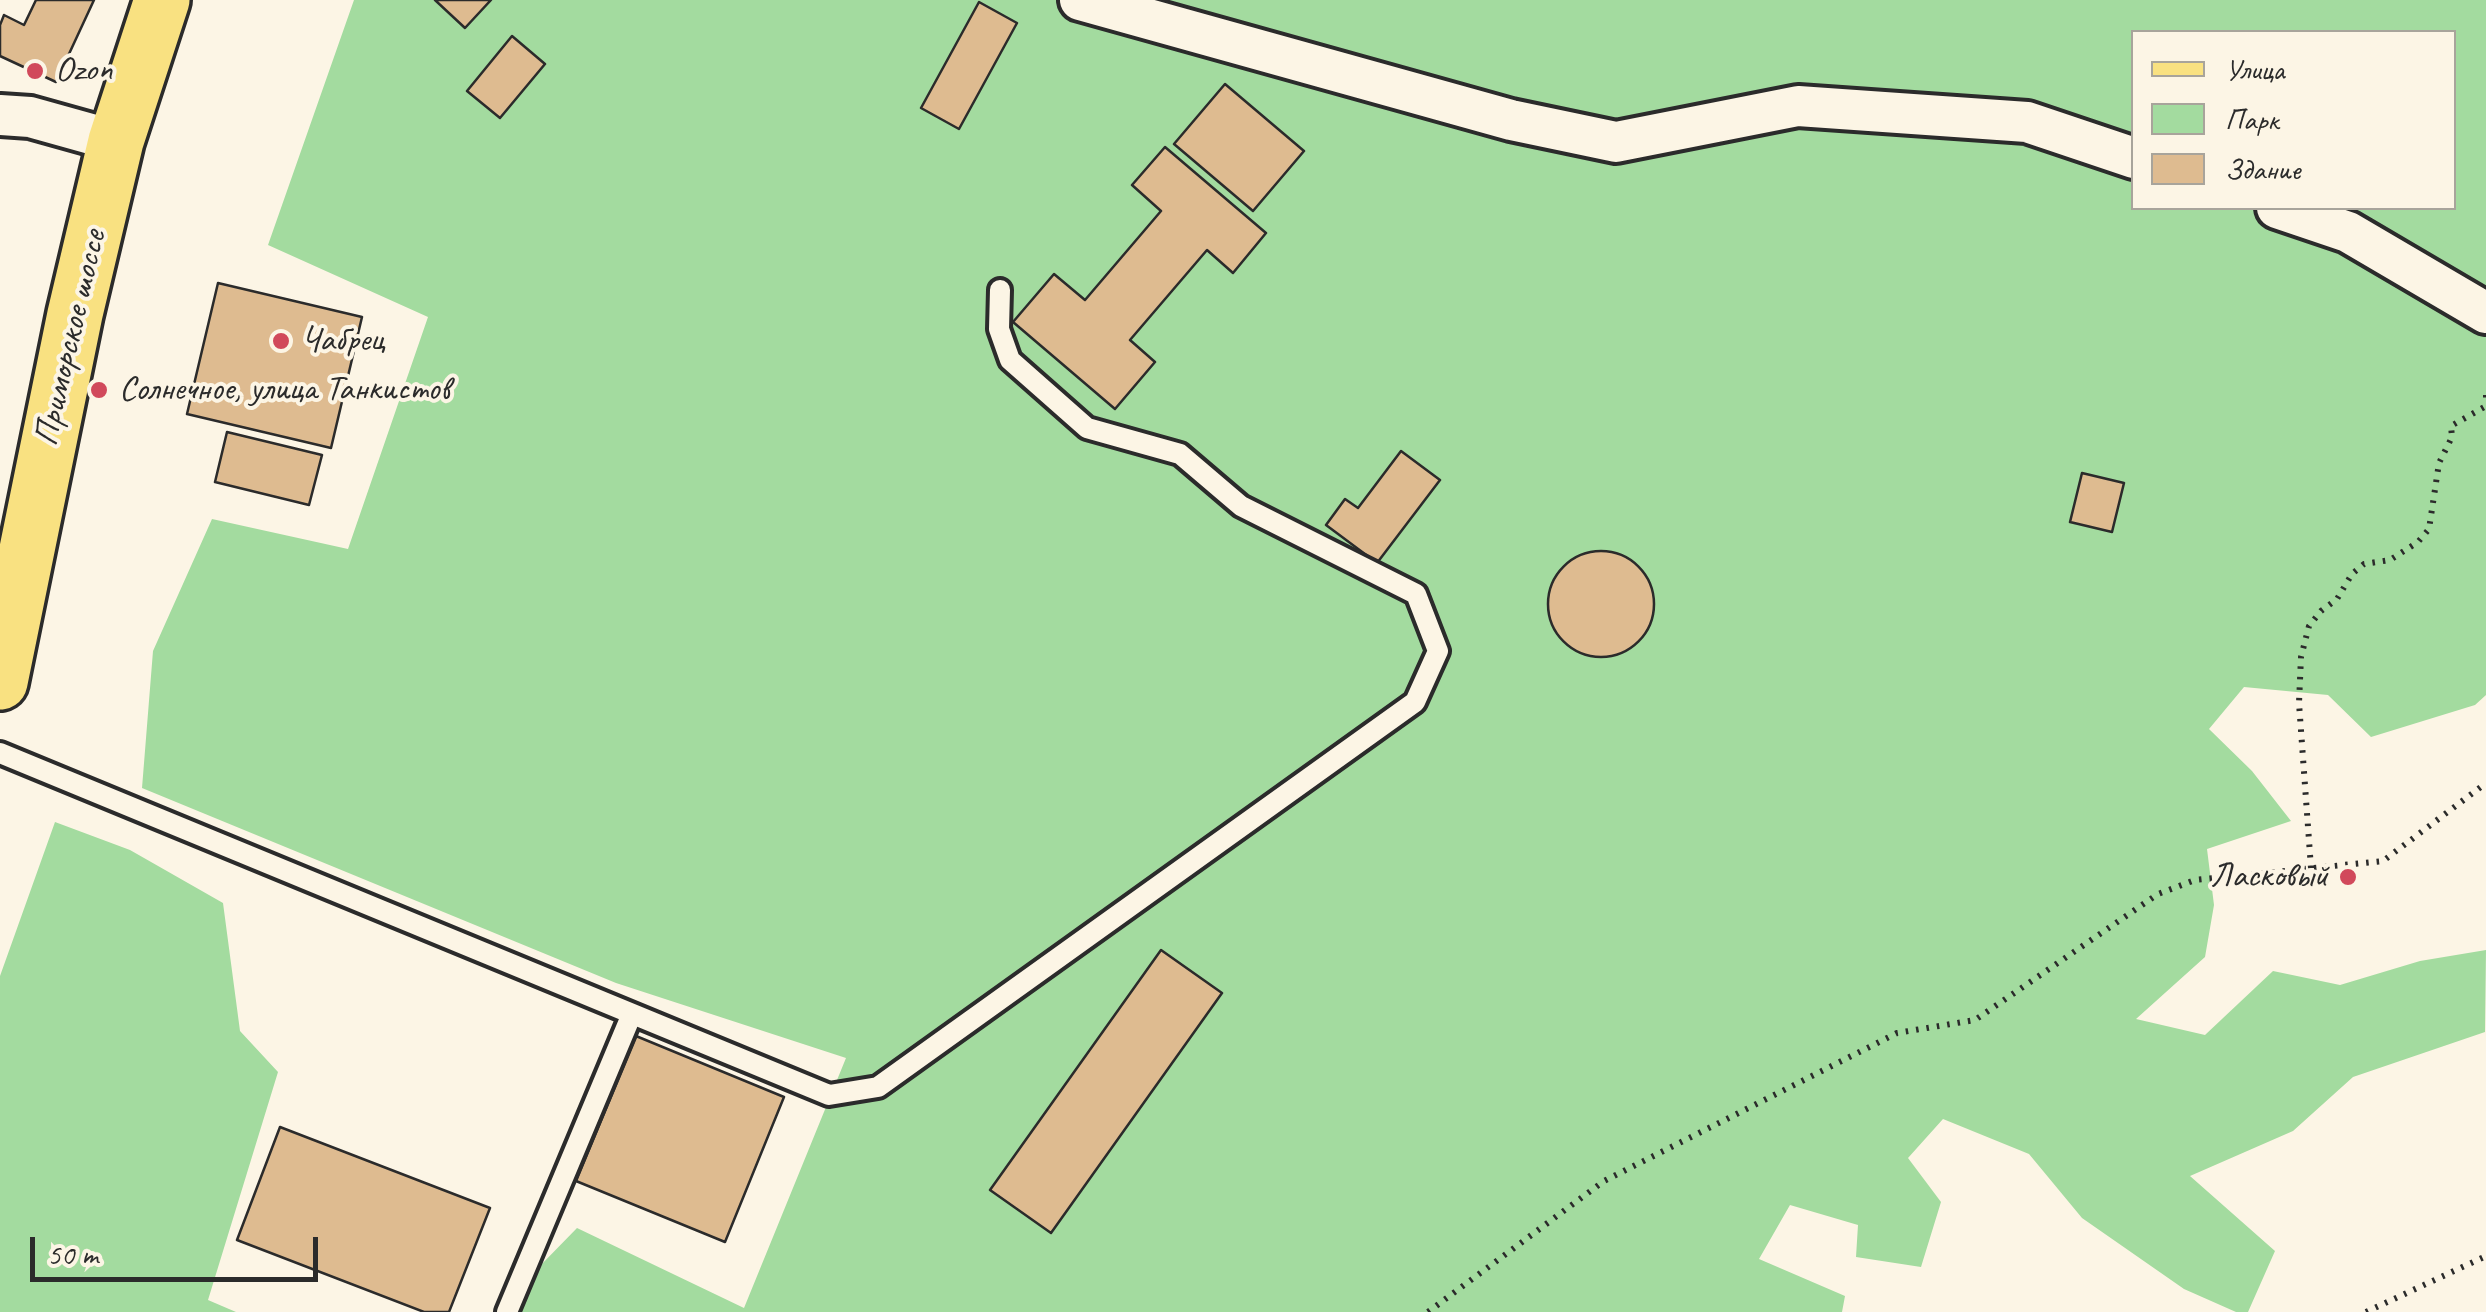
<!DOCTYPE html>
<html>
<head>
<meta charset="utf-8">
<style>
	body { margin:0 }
	#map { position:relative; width:2486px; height:1312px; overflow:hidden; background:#fcf5e5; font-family:Caveat,sans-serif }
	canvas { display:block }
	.legend { position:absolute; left:2131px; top:30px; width:325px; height:180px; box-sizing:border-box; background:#fcf5e5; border:2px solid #a8a49b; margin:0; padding:12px 18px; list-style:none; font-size:30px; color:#2b2b2b }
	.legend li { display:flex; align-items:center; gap:20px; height:50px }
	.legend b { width:50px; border:2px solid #a8a49b }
	.scale { position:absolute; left:30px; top:1237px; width:288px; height:45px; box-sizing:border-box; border:5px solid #2b2b2b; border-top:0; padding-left:12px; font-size:30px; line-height:35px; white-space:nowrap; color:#2b2b2b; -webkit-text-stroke:8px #fcf5e5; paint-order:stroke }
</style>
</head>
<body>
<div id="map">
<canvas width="2486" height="1312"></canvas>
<ul class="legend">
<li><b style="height:12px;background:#f9e181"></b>Улица</li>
<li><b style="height:28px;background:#a3db9f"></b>Парк</li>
<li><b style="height:28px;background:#debb90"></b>Здание</li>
</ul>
<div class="scale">50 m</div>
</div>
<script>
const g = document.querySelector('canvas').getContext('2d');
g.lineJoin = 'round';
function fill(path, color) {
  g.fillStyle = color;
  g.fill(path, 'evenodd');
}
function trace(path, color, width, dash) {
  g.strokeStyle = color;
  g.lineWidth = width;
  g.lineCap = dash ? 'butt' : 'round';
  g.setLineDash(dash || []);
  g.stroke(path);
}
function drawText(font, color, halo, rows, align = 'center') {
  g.font = font + ' Caveat,sans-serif';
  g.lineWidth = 8;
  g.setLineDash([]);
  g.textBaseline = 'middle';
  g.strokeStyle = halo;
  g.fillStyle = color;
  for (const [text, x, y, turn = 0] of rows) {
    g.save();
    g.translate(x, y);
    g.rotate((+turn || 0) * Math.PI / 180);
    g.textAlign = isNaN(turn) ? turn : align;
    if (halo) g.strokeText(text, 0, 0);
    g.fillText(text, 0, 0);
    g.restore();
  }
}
const green = new Path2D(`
	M354,0H2486V695L2475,705L2371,737L2328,695L2244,687L2209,729L2252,771L2291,821L2207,849L2214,905L2205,957L2136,1019L2205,1035L2273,971L2340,985L2420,961L2486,950L2485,1032L2353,1077L2293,1131L2190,1176L2275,1251L2248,1312H2236L2184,1289L2082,1218L2029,1154L1943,1119L1908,1158L1941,1202L1921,1267L1856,1257L1858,1225L1790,1205L1759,1259L1845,1296L1842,1312H495L577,1228L744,1308L846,1058L616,983L142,788L153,651L212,519L348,549L428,317L268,245ZM2134,32H2454V208H2134Z
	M55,822L130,850L223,903L240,1031L278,1072L208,1300L236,1312H0V976Z`);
const building = new Path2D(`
	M36,0H94L56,82L0,56V25L4,15L24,25Z
	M435,0H491L465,28Z
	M979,2L1017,23L959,129L921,108Z
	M512,36L545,64L500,118L467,91Z
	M1225,84L1304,151L1253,211L1174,144Z
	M1165,147L1266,233L1233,273L1207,250L1130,340L1155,362L1115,409L1013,322L1054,274L1085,300L1161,211L1132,185Z
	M218,283L362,317L331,448L187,414Z
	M227,432L322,455L309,505L215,482Z
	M1401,451L1440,480L1377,563L1326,525L1345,499L1358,508Z
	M2082,473L2124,483L2112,532L2070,522Z
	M1548 604a53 53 0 1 1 106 0a53 53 0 1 1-106 0Z
	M1161,950L1222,993L1051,1233L990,1190Z
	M636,1036L784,1097L725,1242L576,1181Z
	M280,1127L490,1208L449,1312H424L237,1240Z`);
const path = new Path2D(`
	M2486,395V402
	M2311,868L2299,703L2301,657L2309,626L2321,611L2337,599L2352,574L2364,564L2390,560L2418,542L2429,529L2439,463L2452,437L2451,426L2486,406
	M1428,1312L1604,1181L1897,1033L1975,1020L2158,894L2195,880L2383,861L2486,783
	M2366,1312L2486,1256`);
const lane = new Path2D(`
	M0,753L829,1095L878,1087L1415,702L1438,651L1416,594L1241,506L1180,454L1087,428L1010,360L999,329L1000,290
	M507,1312L631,1016`);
const street = new Path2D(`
	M1080,0L1511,120L1616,142L1798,106L2027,122L2134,158
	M0,115L30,117L116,141
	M2277,208L2348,232L2486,313`);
const primary = new Path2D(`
	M0,682L75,314L116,141L162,0`);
const markers = [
	[35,71,10,"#d1495b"],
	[281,341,10,"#d1495b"],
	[99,390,10,"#d1495b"],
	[2348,877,10,"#d1495b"]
];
const poiNames = [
	["Ozon",55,71],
	["Чабрец",301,341],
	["Солнечное, улица Танкистов",119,390],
	["Ласковый",2328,877,"right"]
];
const streetNames = [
	["Приморское шоссе",71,338,-77]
];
fill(green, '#a3db9f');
fill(building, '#debb90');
trace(building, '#2b2b2b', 2.5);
trace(lane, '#2b2b2b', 28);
trace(street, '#2b2b2b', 48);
trace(primary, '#2b2b2b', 62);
trace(path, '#2b2b2b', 6, [2.5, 8]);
trace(lane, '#fcf5e5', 20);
trace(street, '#fcf5e5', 40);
trace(primary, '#f9e181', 55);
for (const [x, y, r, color] of markers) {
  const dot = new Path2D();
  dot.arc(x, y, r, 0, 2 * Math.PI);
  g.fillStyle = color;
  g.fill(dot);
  trace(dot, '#fcf5e5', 4);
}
drawText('35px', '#2b2b2b', '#fcf5e5', poiNames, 'left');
drawText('35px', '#2b2b2b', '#fcf5e5', streetNames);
</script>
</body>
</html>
